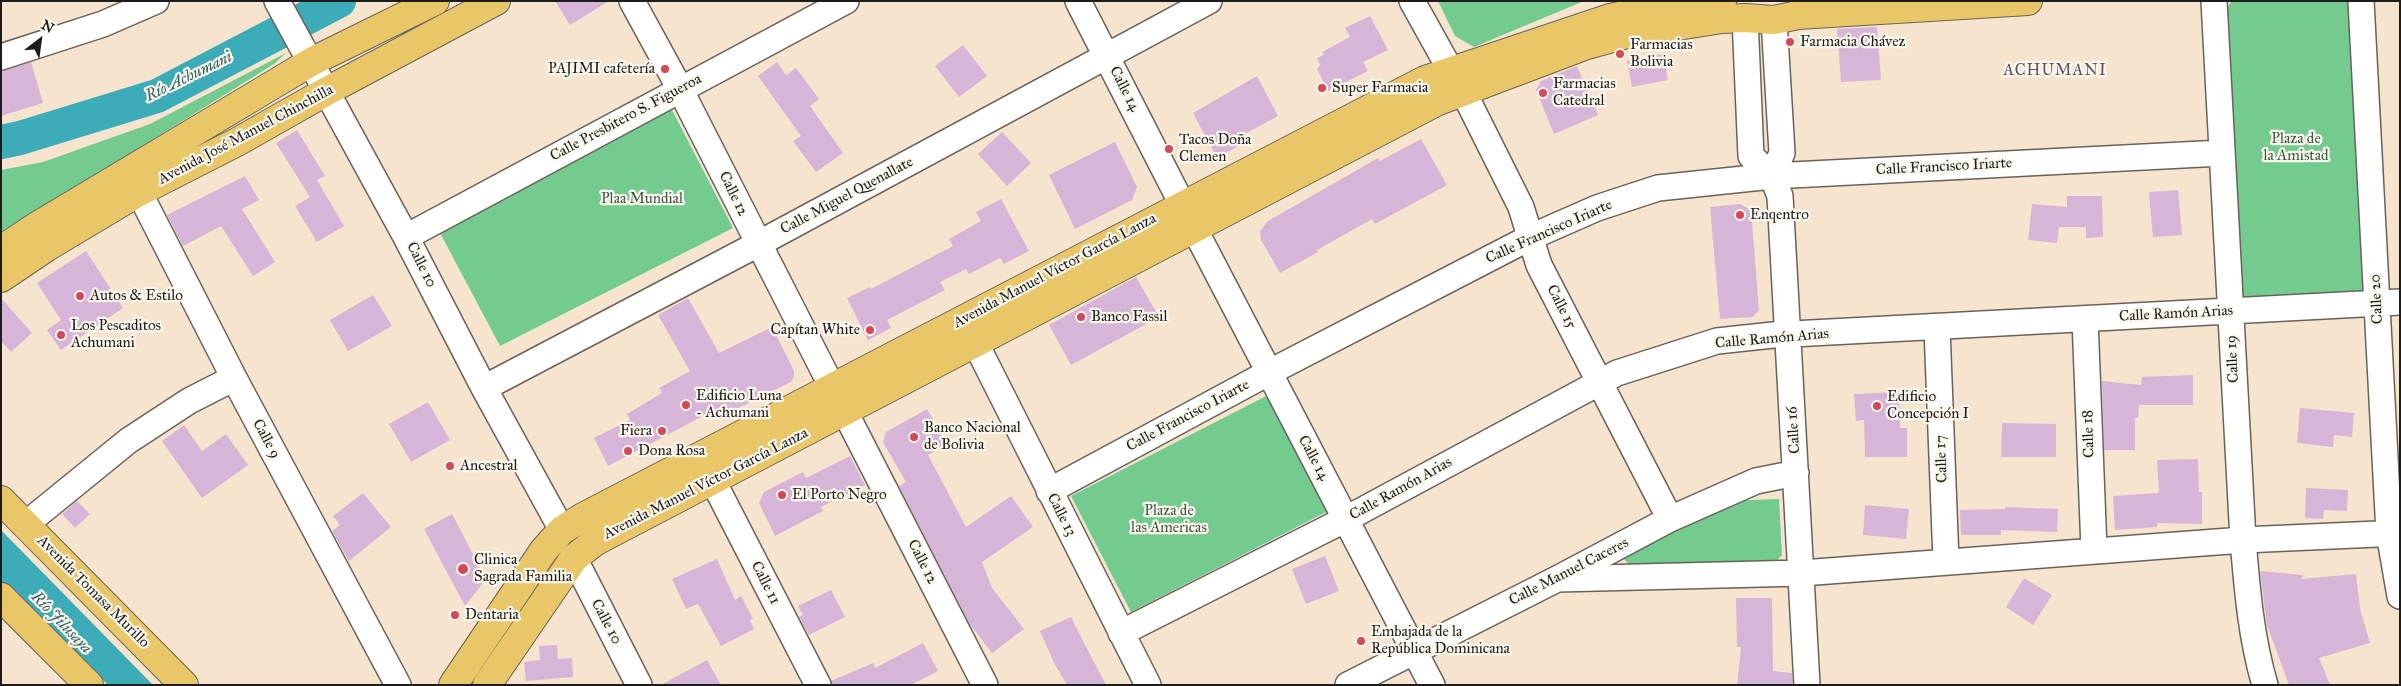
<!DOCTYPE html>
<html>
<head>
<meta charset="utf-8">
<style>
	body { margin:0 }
	#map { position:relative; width:2401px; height:686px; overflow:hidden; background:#f6e4ce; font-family:"IM FELL Great Primer",serif }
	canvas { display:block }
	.frame { position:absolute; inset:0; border:2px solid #1c1c1c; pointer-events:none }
	.north { position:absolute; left:15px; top:15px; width:50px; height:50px; -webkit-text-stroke:4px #fbf7ec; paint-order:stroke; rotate:30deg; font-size:14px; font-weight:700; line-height:20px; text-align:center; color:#1c1c1c }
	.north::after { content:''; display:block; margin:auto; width:18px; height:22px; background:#1c1c1c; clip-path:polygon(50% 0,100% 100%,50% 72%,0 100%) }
</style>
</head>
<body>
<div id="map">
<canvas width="2401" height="686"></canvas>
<div class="frame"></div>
<div class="north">N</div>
</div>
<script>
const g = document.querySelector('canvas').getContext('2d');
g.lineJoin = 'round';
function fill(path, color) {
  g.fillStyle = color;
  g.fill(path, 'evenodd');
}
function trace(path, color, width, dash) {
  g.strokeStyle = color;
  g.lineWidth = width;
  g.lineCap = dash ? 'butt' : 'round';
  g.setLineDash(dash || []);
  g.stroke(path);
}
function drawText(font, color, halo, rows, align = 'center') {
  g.font = font + ' "IM FELL Great Primer",serif';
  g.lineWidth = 4.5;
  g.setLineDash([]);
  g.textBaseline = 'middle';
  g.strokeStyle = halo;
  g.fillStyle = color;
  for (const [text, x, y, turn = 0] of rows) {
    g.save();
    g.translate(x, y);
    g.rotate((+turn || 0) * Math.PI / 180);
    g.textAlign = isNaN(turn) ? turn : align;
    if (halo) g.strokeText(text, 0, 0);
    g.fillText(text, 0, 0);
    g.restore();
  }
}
const green = new Path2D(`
	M1438,1H1584L1474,47L1455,36Z
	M2232,1H2351L2365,291L2243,298L2240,292L2225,10Z
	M286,53L274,64L1,234V170L43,162L150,124Z
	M671,108L733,228L500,346L438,229Z
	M1274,392L1334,508L1131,612L1071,496Z
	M1779,499L1782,555L1774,564L1633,569L1624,559L1631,545L1725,501Z`);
const water = new Path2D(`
	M1,530L153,685H108L1,583Z`);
const river = new Path2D(`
	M1,142L20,138L157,96L339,1`);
const building = new Path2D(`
	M555,1H609L570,25Z
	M1370,16L1388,50L1363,62L1368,71L1328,91L1317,69L1320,65L1317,58L1324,55L1322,52L1350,37L1345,28Z
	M1877,27L1881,80L1841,82L1837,29Z
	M963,45L987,76L959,97L935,66Z
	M1663,54L1668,80L1632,87L1627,61Z
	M31,62L43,103L1,116V71Z
	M777,62L786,75L796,68L819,99L810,106L843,153L816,172L793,141L801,136L758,76Z
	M1577,66L1598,115L1554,134L1536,90L1541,81Z
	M1257,76L1278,116L1239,137L1242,144L1217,158L1193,113Z
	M297,130L325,176L317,180L344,226L317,242L295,206L310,197L276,143Z
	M1002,132L1031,163L1007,186L978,154Z
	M1421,139L1447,185L1375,224L1372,219L1317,250L1318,252L1280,273L1261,240L1260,231L1268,221L1378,158L1380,161Z
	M1115,142L1137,187L1132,200L1075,229L1049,175Z
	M245,176L259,200L242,209L275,262L253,276L221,226L183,246L167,215Z
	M2178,190L2182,235L2153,237L2149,192Z
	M2067,196H2102L2103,237L2086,238V227H2059L2057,243L2028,240L2032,204L2067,207Z
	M1001,199L1029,251L1004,264L1000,258L969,274L966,269L940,282L945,290L887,320L891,328L868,340L847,298L870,287L871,289L953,246L949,239L981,221L976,212Z
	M1740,204L1751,210L1759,310L1753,317L1720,319L1710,207Z
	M86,251L123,308L61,350L47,330L61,320L37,283Z
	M1136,277L1159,317L1071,365L1049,325Z
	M373,295L392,326L348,351L330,320Z
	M1,298L32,333L11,352L1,341Z
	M688,298L719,353L772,327L794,371V377L791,382L730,412L726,404L608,466L594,438L630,420L627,414L662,393L659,388L690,371L658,315Z
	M2193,375V405H2139L2138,418H2135V450H2104L2102,381L2141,385L2142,377Z
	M1899,392L1900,428H1907V457H1865L1864,420L1856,421L1854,394Z
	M428,402L450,440L411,462L389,424Z
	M2300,408L2354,413L2352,437L2334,435L2333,447L2297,443Z
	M927,409L947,444L928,455L966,527L1011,496L1033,527L982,562L992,588L1024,629L992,653L969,623L899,486L906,482L883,442L886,432Z
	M2002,423L2056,424V457H2001Z
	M184,425L202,451L226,434L248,465L202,498L162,441Z
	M850,456L865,485L821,507L823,511L775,536L759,503L764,492L803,472L806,478Z
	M2198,459L2199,492H2202V524L2157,523V527L2115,530L2113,496L2159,493L2157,460Z
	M2306,488L2348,490L2347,511L2324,510L2323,519L2305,518Z
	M363,493L391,527L349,561L332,531L340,525L333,516Z
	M77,501L90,514L75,528L62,514Z
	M1865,505L1909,509L1906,539L1863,535Z
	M2005,507L2058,509L2057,532L2001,530V535H1961L1960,510L2005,509Z
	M452,514L486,579L465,606L424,529Z
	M1325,556L1339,591L1306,604L1292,569Z
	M717,559L735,600L741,596L753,619L750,620L754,629L721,646L698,604L686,609L672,579Z
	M2260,571L2303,575L2302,579L2356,574L2360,609L2370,643L2319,658L2330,685H2289L2267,625Z
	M2024,578L2052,595L2033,625L2006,607Z
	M831,590L845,617L809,635L799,617L803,615L798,606Z
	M1736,598H1772L1773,671L1792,673L1793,685H1737L1741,647H1737Z
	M1071,617L1082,639L1106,685H1067L1054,663L1040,631Z
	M923,643L938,671L911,685H832L831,681L873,663L875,668Z
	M557,645L558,659L572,658L573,677L526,681L524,662L540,660L539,646Z
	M707,660L721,685H661Z`);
const minor = new Path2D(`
	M277,1L406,237L484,388L562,530
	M632,1L680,89L832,387
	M1078,1L1182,204
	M1412,1L1451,71
	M2214,1L2243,540C2247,588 2251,638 2265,685
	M2361,1L2389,533L2400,596
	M1745,18L1751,156L1772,176L1780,196L1807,685
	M1,57L103,24L156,1
	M1463,91L1521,207L1539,265L1670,519
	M1772,176L1782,153L1774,20
	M139,192L234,378L398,685
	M1195,230L1432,685
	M406,237L846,1
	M2085,319L2094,550
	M1937,328L1946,561
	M976,344L1148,685
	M484,388L758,244L1209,1
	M845,412L985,685
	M713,481L818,685
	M1049,491L1268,373L1531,237L1597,208L1658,188L1772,176L2222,153
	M26,524L128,441L189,401L234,378
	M574,558L639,685
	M1557,579L1802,573L2243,540L2400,533
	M1121,633L1346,519L1617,373L1717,341L1773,335L2400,302
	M1348,685L1557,579L1670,519L1756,481L1796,473`);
const major = new Path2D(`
	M1,250L37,226L311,62L435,1
	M1,278L47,247L139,192L237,142L327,91L496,1
	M1,500L184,685
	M1,597L89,685
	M453,685L544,550L562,530L583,517L1425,80L1610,18L1658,8L1722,2
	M487,685L574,558L596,541L1436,102L1587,45L1627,34L1722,19L1745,18L1774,20L1798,15L2028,1`);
const markers = [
	[1790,42,5,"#d1495b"],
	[1620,54,5,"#d1495b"],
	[665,69,5,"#d1495b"],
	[1322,88,5,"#d1495b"],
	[1543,93,5,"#d1495b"],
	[1169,149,5,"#d1495b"],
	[1740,215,5,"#d1495b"],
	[80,296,5,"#d1495b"],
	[1081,317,5,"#d1495b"],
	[870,330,5,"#d1495b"],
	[61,335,5,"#d1495b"],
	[686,405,5,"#d1495b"],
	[1877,406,5,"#d1495b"],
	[662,431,5,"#d1495b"],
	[914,437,5,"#d1495b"],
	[628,451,5,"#d1495b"],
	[450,466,5,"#d1495b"],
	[782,495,5,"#d1495b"],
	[463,569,6,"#d1495b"],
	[455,615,5,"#d1495b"],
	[1361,641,5,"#d1495b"]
];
const poiNames = [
	["Farmacia Chávez",1800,42],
	["Farmacias",1630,45],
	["Bolivia",1630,62],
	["PAJIMI cafetería",655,69,"right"],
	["Farmacias",1553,84],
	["Catedral",1553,101],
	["Super Farmacia",1332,88],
	["Tacos Doña",1179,140],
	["Clemen",1179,157],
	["Enqentro",1750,215],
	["Autos & Estilo",90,296],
	["Banco Fassil",1091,317],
	["Los Pescaditos",71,326],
	["Achumani",71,343],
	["Capítan White",860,330,"right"],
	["Edificio Luna",696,396],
	["- Achumani",696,413],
	["Edificio",1887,397],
	["Concepción I",1887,414],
	["Banco Nacional",924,428],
	["de Bolivia",924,445],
	["Fiera",652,431,"right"],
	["Dona Rosa",638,451],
	["Ancestral",460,466],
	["El Porto Negro",792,495],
	["Clinica",474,560],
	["Sagrada Familia",474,577],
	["Dentaria",465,615],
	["Embajada de la",1371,632],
	["República Dominicana",1371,649]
];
const streetNames = [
	["Calle 14",1124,89,63],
	["Calle Presbitero S. Figueroa",626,118,-28],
	["Avenida José Manuel Chinchilla",246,135,-28],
	["Calle Francisco Iriarte",1944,167,-3],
	["Calle 12",733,194,64],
	["Calle Miguel Quenallate",847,196,-28],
	["Calle Francisco Iriarte",1549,232,-24],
	["Calle 10",421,265,63],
	["Avenida Manuel Víctor García Lanza",1055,271,-28],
	["Calle 20",2377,299,-93],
	["Calle 15",1561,307,63],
	["Calle Ramón Arias",2176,314,-3],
	["Calle Ramón Arias",1772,339,-5],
	["Calle 19",2233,359,-93],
	["Calle Francisco Iriarte",1188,416,-28],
	["Calle 16",1794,430,-94],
	["Calle 18",2089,434,-92],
	["Calle 9",266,439,62],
	["Calle 14",1313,458,62],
	["Calle 17",1942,459,-92],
	["Avenida Manuel Víctor García Lanza",706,484,-27],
	["Calle Ramón Arias",1401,489,-29],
	["Calle 13",1061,515,63],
	["Calle 12",922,562,63],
	["Calle Manuel Caceres",1569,572,-27],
	["Calle 11",765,583,63],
	["Avenida Tomasa Murillo",93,592,45],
	["Calle 10",606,622,62]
];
const parkNames = [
	["Plaza de",2296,139],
	["la Amistad",2296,156],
	["Plaa Mundial",642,199],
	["Plaza de",1169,511],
	["las Americas",1169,528]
];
const neighbourhoodNames = [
	["ACHUMANI",2055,71]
];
const waterNames = [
	["Río Achumani",189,77,-26],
	["Río Jilusaya",61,623,46]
];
fill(green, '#74cb90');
fill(water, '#3cacb8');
trace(river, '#3cacb8', 34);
fill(building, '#d7b5d8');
trace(minor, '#68625a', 28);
trace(major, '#68625a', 30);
trace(minor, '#fff', 25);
trace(major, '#e9c769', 28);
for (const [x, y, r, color] of markers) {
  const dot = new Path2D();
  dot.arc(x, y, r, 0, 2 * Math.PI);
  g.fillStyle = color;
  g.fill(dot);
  trace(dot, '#fbf7ec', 2);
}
drawText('15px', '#1c1c1c', '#fbf7ec', poiNames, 'left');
drawText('15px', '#1c1c1c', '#fbf7ec', streetNames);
drawText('15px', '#3b5945', '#fbf7ec', parkNames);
g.letterSpacing = '1px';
drawText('16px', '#5d525e', '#fbf7ec', neighbourhoodNames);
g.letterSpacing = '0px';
drawText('italic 16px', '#2a5d62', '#fbf7ec', waterNames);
</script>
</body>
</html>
